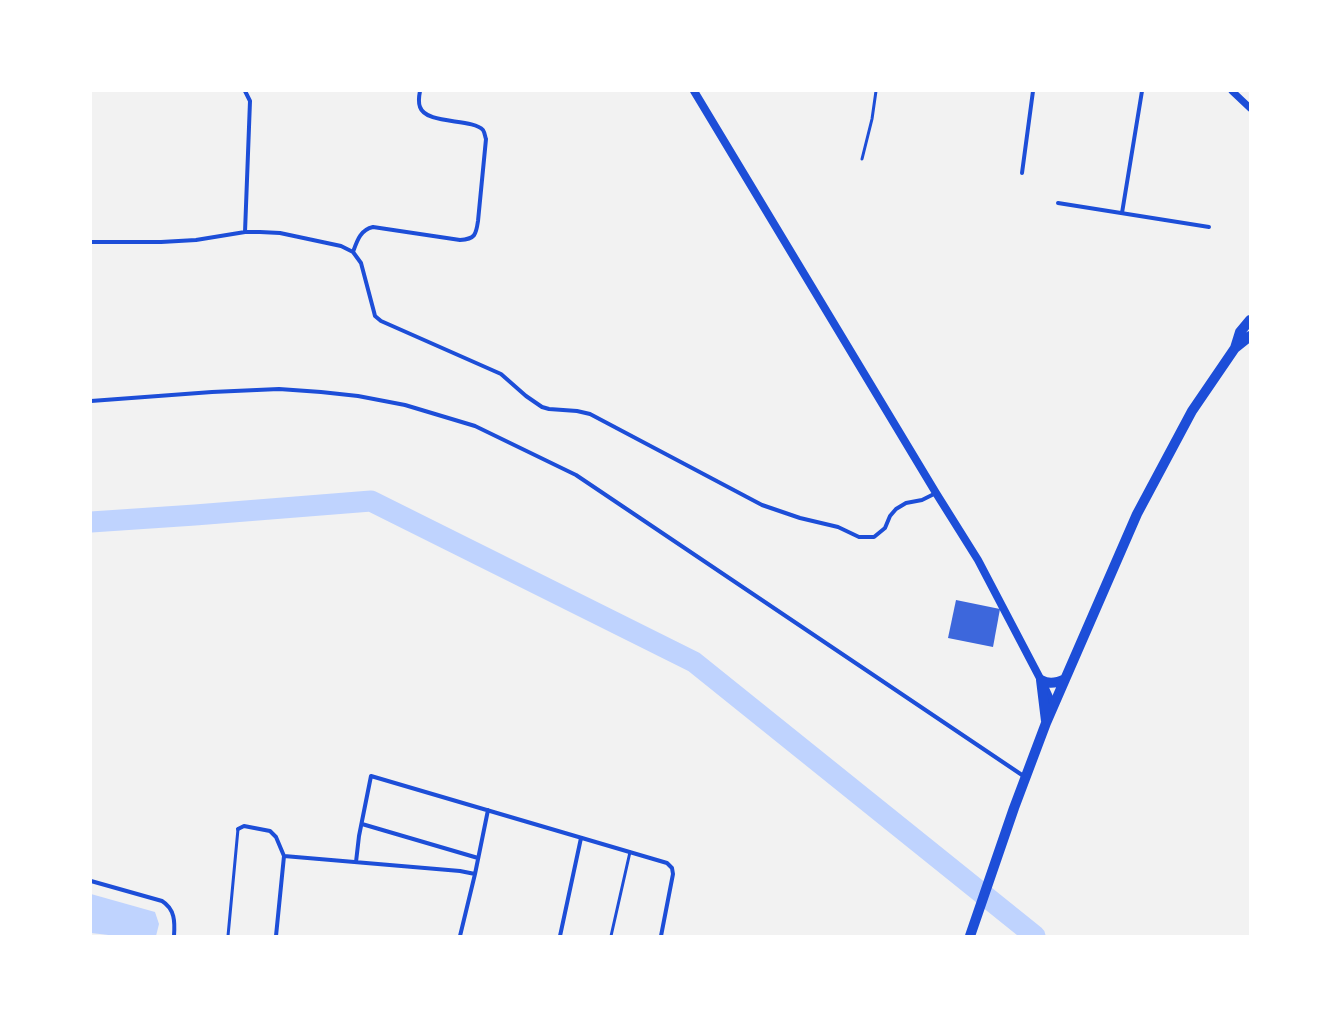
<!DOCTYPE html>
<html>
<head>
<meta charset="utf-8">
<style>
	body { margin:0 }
	#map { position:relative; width:1341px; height:1027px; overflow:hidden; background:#f2f2f2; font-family:"Source Sans 3",sans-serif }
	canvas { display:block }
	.frame { position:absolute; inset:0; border:92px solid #fff; pointer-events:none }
</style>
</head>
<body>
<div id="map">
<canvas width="1341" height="1027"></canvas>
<div class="frame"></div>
</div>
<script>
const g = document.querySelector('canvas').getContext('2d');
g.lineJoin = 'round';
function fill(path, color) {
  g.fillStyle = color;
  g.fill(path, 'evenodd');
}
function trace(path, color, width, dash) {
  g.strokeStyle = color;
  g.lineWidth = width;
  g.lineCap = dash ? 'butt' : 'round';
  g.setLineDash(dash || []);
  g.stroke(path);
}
const water = new Path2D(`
	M91,894L155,912L159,924L156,936H117L91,933Z`);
const river = new Path2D(`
	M91,522L195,515L371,501L694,662L1035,936`);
const building = new Path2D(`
	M956,600L1000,609L993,647L948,638Z`);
const service = new Path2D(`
	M862,159L872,119L876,91
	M228,936L238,829
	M611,936L630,852`);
const minor = new Path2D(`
	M245,91L250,101L245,232
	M1022,173L1033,91
	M1058,203L1209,227
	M1122,213L1142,91
	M91,242H161L196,240L245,232H260L280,233L341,246L353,252L361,263L374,312L375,316L381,321L501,374L526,396L542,407L549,409L577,411L590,414L762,505L800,518L838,527L859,537H874L885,528L890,516L896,509L906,503L922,500L936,493
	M353,252C357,241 360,230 373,227L460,240C475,239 476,235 478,221L486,139C485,137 485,133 483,130C472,118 426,125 420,107C418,102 419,96 420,91
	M91,401L212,392L279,389L321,392L358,396L405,405L475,426L576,475L1025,777
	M362,824L478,858
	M238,829L244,826L270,831L276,837L284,856L276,936
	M284,856L460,871L475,874
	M356,862L359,836L371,776L667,863L672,868L673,874L661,936
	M91,881L162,901C175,909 175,922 174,936
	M460,936L475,874L488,810
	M560,936L581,838`);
const tertiary = new Path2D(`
	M1232,91L1250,108`);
const secondary = new Path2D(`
	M694,91L936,493L978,560L1043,684L1053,706`);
const trunk = new Path2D(`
	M1235,348L1240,332L1250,320
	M1041,680L1046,721
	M1041,680C1049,685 1057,683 1065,679
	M970,936L1014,808L1046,723L1137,514L1192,411L1235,348L1250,336`);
fill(water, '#bfd3fe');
trace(river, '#bfd3fe', 21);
fill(building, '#3d67dc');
trace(service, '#1d4ed8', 3);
trace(minor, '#1d4ed8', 4);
trace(tertiary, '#1d4ed8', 7);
trace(secondary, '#1d4ed8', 8);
trace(trunk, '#1d4ed8', 10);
</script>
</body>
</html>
